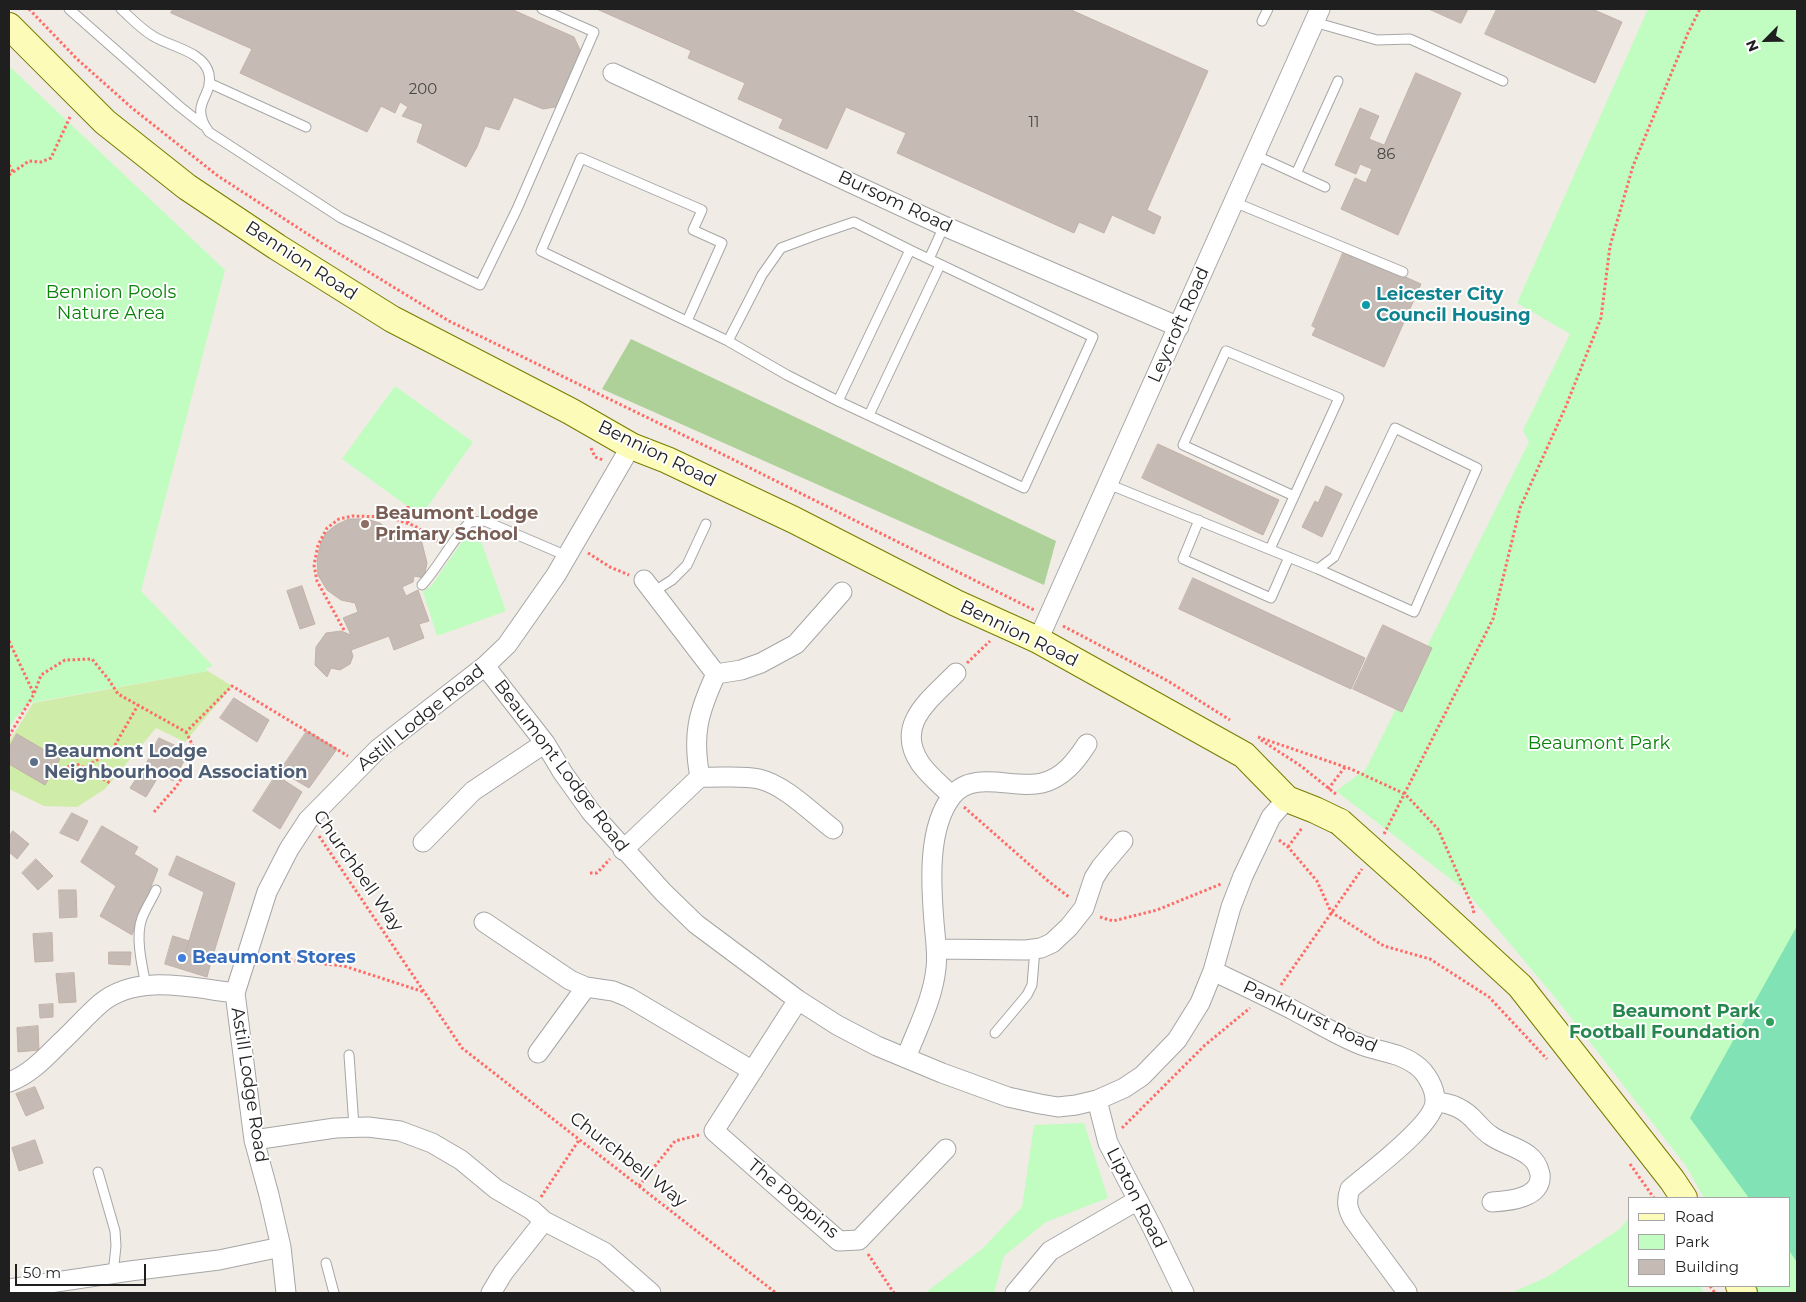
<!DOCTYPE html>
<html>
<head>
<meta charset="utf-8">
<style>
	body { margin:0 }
	#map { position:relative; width:1806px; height:1302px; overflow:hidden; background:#f0ece5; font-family:Montserrat,sans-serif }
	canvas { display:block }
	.frame { position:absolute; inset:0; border:10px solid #1f1f1f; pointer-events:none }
	.legend { position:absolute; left:1628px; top:1197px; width:162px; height:90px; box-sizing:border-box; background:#fff; border:1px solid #a5a5a5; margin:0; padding:6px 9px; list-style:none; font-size:15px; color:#1f1f1f }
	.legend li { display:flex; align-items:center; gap:10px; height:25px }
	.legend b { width:25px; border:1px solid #a5a5a5 }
	.north { position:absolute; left:1741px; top:15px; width:50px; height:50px; -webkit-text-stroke:4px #fff; paint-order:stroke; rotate:247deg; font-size:14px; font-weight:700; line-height:20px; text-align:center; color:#1f1f1f }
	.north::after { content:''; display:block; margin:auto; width:18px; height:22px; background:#1f1f1f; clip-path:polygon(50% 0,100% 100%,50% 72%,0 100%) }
	.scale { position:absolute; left:15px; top:1264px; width:131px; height:22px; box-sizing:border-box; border:2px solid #1f1f1f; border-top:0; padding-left:6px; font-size:15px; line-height:18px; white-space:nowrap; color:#1f1f1f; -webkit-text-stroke:4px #fff; paint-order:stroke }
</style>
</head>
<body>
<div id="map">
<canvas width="1806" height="1302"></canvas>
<div class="frame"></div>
<ul class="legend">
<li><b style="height:6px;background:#fcfbb7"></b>Road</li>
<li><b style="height:14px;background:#c1fcc1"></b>Park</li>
<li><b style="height:14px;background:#c5bbb4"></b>Building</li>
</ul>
<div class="north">N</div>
<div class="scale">50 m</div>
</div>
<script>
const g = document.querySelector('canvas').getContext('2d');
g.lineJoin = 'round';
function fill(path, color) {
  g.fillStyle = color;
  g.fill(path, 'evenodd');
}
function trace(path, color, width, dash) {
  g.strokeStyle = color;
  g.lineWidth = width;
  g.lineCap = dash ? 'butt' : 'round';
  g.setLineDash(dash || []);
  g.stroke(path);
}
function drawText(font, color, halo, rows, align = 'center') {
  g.font = font + ' Montserrat,sans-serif';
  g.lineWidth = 4;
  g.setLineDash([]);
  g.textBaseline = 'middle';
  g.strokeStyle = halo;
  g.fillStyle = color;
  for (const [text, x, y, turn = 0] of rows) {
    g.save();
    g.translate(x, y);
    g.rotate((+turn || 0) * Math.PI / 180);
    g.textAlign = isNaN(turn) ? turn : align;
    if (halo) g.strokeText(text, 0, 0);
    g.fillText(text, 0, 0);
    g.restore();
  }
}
const grass = new Path2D(`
	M208,671L232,686L185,742L156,728L105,789L77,807L44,806L9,789V742L33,703Z`);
const forest = new Path2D(`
	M631,339L1056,541L1044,585L602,389Z`);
const park = new Path2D(`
	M1648,9H1797V1293H1758L1753,1286H1790V1198H1704L1686,1166L1558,1001L1465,890L1336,791L1366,769L1529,442L1523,430L1570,334L1517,303Z
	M9,66L225,270L141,591L213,666L206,668L208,671L29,703L17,716L9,728Z
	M395,386L473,442L421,516L342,459Z
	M477,530L506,611L437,636L423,592L432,585L463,540Z
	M1084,1123L1108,1198L1046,1222L1004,1256L994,1293H925L982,1249L1022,1207L1034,1125Z
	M1630,1216V1286H1700L1704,1293H1511L1547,1277L1620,1229Z`);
const pitch = new Path2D(`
	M1797,926V1262L1790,1252V1198H1749L1690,1118Z`);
const building = new Path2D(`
	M173,9H511L574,37L580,50L578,68L564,100L555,107L543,109L514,97L499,130L485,126L477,147L466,167L417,142L423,124L402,116L408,107L400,102L395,113L381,106L367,132L240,73L252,49L171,13Z
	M597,9H1069L1208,71L1147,210L1161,217L1154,234L1112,215L1104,233L1079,222L1074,233L897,153L906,133L846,107L827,149L779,128L783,119L738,99L745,83L688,58L691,51Z
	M1429,9H1468L1461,23Z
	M1497,9H1592L1622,22L1595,83L1485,34Z
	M1416,73L1461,93L1398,235L1341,209L1355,178L1366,183L1372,169L1360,164L1356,174L1335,165L1360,108L1379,116L1369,139L1384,145Z
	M1343,253L1353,257L1354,254L1421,284L1384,367L1312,335L1316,328L1312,326Z
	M1158,444L1279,500L1263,535L1142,478Z
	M1326,486L1342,494L1322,537L1302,527L1315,501L1318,503Z
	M349,519H366L380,523L391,532L397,541L420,535L427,563L424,578L414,576L413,582L402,587L406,596L418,590L429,621L419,624L424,638L394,650L389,636L351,650L353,656L350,664L340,670L331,668L327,677L315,665L316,647L326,633L341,631L351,635L343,618L358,612L355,603L341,600L327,590L318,575L317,560L321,542L326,533L336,525Z
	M1193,578L1365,658L1351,689L1179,609Z
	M302,586L315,624L300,629L287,591Z
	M1383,625L1432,648L1402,712L1353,689Z
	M234,698L269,720L257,742L220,718Z
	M307,731L337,749L309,788L280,771Z
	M17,734L60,759L45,785L9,764V748Z
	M159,738L189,752L173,781L161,772L146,797L130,788L147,762Z
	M276,775L302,792L280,829L253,811Z
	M72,813L88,821L78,841L60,833Z
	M102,826L138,847L134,854L158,869L132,935L100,916L116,886L81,862Z
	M13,831L29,844L17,859L9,852V837Z
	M177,856L235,883L211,962L185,954L204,892L169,875Z
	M36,859L53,876L38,890L22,873Z
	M59,890H76L77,917L60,918Z
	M52,933L53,961L35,962L33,934Z
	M173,936L189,941L185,954L211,962L207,977L165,964Z
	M109,952H131L130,965L109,964Z
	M74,973L76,1002L59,1003L56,974Z
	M53,1004V1017L40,1018L39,1005Z
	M38,1026L39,1050L18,1052L17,1028Z
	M35,1087L44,1108L26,1116L16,1094Z
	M35,1140L43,1163L19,1171L12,1148Z`);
const path = new Path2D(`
	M29,9L77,59L132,108L218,176L323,244L449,321L720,453L1034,610
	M9,165L13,172
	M9,175L29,161L41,162L51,158L70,117
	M591,448L595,457L603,460
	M408,506V523
	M588,553L610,567L629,575
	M1063,626L1168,681L1230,720
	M344,630L317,581L314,565L318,545L327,528L339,519L352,516L389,517L415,526L440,543
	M9,641L34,694
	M967,663L990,641
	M9,736L34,694L41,675L65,660L92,659L109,680L118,694L186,732L232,686L348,756
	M1258,737L1351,769L1405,794L1438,829L1473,908L1474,914
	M1261,740L1301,766L1337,795
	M83,768L111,752L138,705
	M58,770L77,764L110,783
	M1328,789L1345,767
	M964,807L1048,881L1069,897
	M154,812L176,787L197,754L186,732
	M1384,834L1493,619L1520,508L1566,406L1601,318L1610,246L1633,166L1688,33L1700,9
	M319,836L462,1048L776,1293
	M1279,840L1288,847L1317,881L1331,912L1384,946L1430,959L1489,997L1547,1059
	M1288,847L1302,828
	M590,873H597L610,859
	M1100,917L1113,921L1157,910L1221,884
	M266,952L275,956L296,961L344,966L424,992
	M1281,985L1362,869
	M1122,1128L1205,1045L1250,1008
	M1630,1164L1654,1198
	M639,1186L675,1141L699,1135
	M541,1197L579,1140
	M868,1254L894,1293
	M1710,1286L1715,1293`);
const lane = new Path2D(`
	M69,9L179,106L203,125
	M121,9C131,18 141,29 153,36C170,47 204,51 209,74C214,97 188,103 209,132L341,218L480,285L517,209L594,32L542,9
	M1262,21L1268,9
	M1314,22L1377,40L1410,39L1503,81
	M209,83L306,127
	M1255,155L1325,187
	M1296,174L1338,81
	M1234,202L1403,272
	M910,250L1093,337L1024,488L838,401Z
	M929,259L944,226
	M687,321L722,243L693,230L702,210L581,158L541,251L728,341
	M838,401L787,375L728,341L762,275L781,248L816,235L854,222L910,250
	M869,415L940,265
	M1108,484L1318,569L1414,612L1477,468L1395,428L1334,557L1318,569
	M1199,520L1183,559L1271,598L1289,557
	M1270,549L1339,398L1226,351L1183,445L1294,496
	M422,585C440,565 451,541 470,522L485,521L567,556
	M653,592L672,580L687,565L706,524
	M146,985C142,966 135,936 142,918C146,908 152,899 156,890
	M995,1033L1027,995L1032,985L1035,949
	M349,1055L354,1127
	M98,1172L115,1231L116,1246L113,1274
	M326,1263L334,1293`);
const street = new Path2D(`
	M613,73L944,226L1179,327
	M644,580L716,674
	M1038,640L1320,9
	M485,666L545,743L563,773L591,812L663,892L696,924L798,1000L837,1025L877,1046L942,1073L1008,1097L1040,1104L1058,1107L1076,1105L1097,1100L1124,1088L1142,1076L1177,1040L1200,1003L1213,971L1231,907L1243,876L1271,817L1287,799
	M700,777C719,778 741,775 759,779C785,785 812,813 833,829
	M952,796C942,786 928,775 920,763C894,724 931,699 956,673
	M423,842L473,791L545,743
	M623,850L700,777C692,735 698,713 716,674L741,670L761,663L796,644L842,592
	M484,922L570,980L586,987L613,991L628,997L753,1071
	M936,949L1026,950L1041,948L1052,943L1069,927L1084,908L1094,878L1101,867L1123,841
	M1213,971C1240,984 1268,997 1295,1011C1316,1022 1337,1035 1359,1044C1378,1052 1399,1052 1416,1065C1426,1072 1435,1088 1435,1100C1436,1124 1368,1173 1350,1189C1346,1201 1347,1208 1353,1219L1407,1292
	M798,1000L714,1131L839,1241L859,1240L946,1149
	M538,1053L586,987
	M906,1058C917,1029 933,999 936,968C938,953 935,937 934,922C931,885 927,828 952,796C973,769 1014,790 1042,783C1063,778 1076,761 1087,744
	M9,1082C29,1075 45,1058 60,1043C74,1030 87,1015 101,1003C137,973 192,988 235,993
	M1097,1100L1108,1143L1153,1229L1184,1293
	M1436,1102C1452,1103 1465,1109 1476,1122C1480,1126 1485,1132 1490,1135C1502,1144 1516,1146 1528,1155C1535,1160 1538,1165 1540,1174C1543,1198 1509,1201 1492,1202
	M254,1140L335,1128L368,1127L400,1131L432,1143L461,1160L496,1189L532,1210L544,1221L604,1252L651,1293
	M9,1289L130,1271L219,1260L281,1247
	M286,1293L281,1247L269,1195L254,1140L235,993L267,892L289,849L308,820L378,749L485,666L507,645L556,575L631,446
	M491,1293L503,1273L544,1221
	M1015,1293L1050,1251L1138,1200`);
const secondary = new Path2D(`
	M9,26L105,122L187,187L277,247L392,319L570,411L631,446L667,460L794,520L956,603L1038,640L1244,755L1287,799L1315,810L1340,822
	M1406,881L1520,986L1672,1180L1684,1198
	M1739,1286L1744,1293`);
const secondaryBridge = new Path2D(`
	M1340,822L1406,881`);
const markers = [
	[1366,305,5,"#0f9aa8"],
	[365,524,5,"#8d6e63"],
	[34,762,5,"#5c6f8a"],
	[182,958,5,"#3f7fe0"],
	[1770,1022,5,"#2e9e5b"]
];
const numberNames = [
	["200",423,90],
	["11",1034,123],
	["86",1386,155]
];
const streetNames = [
	["Bursom Road",895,202,25],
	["Bennion Road",301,261,33],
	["Leycroft Road",1179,325,-66],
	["Bennion Road",657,454,26],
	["Bennion Road",1019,634,26],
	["Astill Lodge Road",421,718,-39],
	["Beaumont Lodge Road",561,766,53],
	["Churchbell Way",358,871,55],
	["Pankhurst Road",1310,1017,25],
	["Astill Lodge Road",249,1085,81],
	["Churchbell Way",628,1160,38],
	["Lipton Road",1136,1198,63],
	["The Poppins",793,1199,40]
];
const parkNames = [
	["Bennion Pools",111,293],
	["Nature Area",111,314],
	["Beaumont Park",1599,744]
];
const cultureNames = [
	["Leicester City",1376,295],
	["Council Housing",1376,316]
];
const educationNames = [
	["Beaumont Lodge",375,514],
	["Primary School",375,535]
];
const serviceNames = [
	["Beaumont Lodge",44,752],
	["Neighbourhood Association",44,773]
];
const shopNames = [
	["Beaumont Stores",192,958]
];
const leisureNames = [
	["Beaumont Park",1760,1012],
	["Football Foundation",1760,1033]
];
fill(grass, '#cfeca9');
fill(forest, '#add198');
fill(park, '#c1fcc1');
fill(pitch, '#80e2b5');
fill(building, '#c5bbb4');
trace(building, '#c3b1a7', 1);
trace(lane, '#a6a6a6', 11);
trace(street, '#a6a6a6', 21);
trace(secondary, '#777c00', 28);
trace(path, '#ff6c67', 3, [2.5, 2.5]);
trace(lane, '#fff', 9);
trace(street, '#fff', 19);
trace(secondary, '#fcfbb7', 26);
trace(secondaryBridge, '#777c00', 28, []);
trace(secondaryBridge, '#fcfbb7', 26);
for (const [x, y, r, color] of markers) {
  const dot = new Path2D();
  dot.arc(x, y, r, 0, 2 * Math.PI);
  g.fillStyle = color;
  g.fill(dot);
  trace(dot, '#fff', 2);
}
drawText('15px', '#484644', null, numberNames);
drawText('18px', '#1f1f1f', '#fff', streetNames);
drawText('18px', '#078309', '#fff', parkNames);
drawText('bold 18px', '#0d838f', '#fff', cultureNames, 'left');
drawText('bold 18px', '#785e54', '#fff', educationNames, 'left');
drawText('bold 18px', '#4e5e75', '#fff', serviceNames, 'left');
drawText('bold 18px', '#366cbe', '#fff', shopNames, 'left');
drawText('bold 18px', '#27864d', '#fff', leisureNames, 'right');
</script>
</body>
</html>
